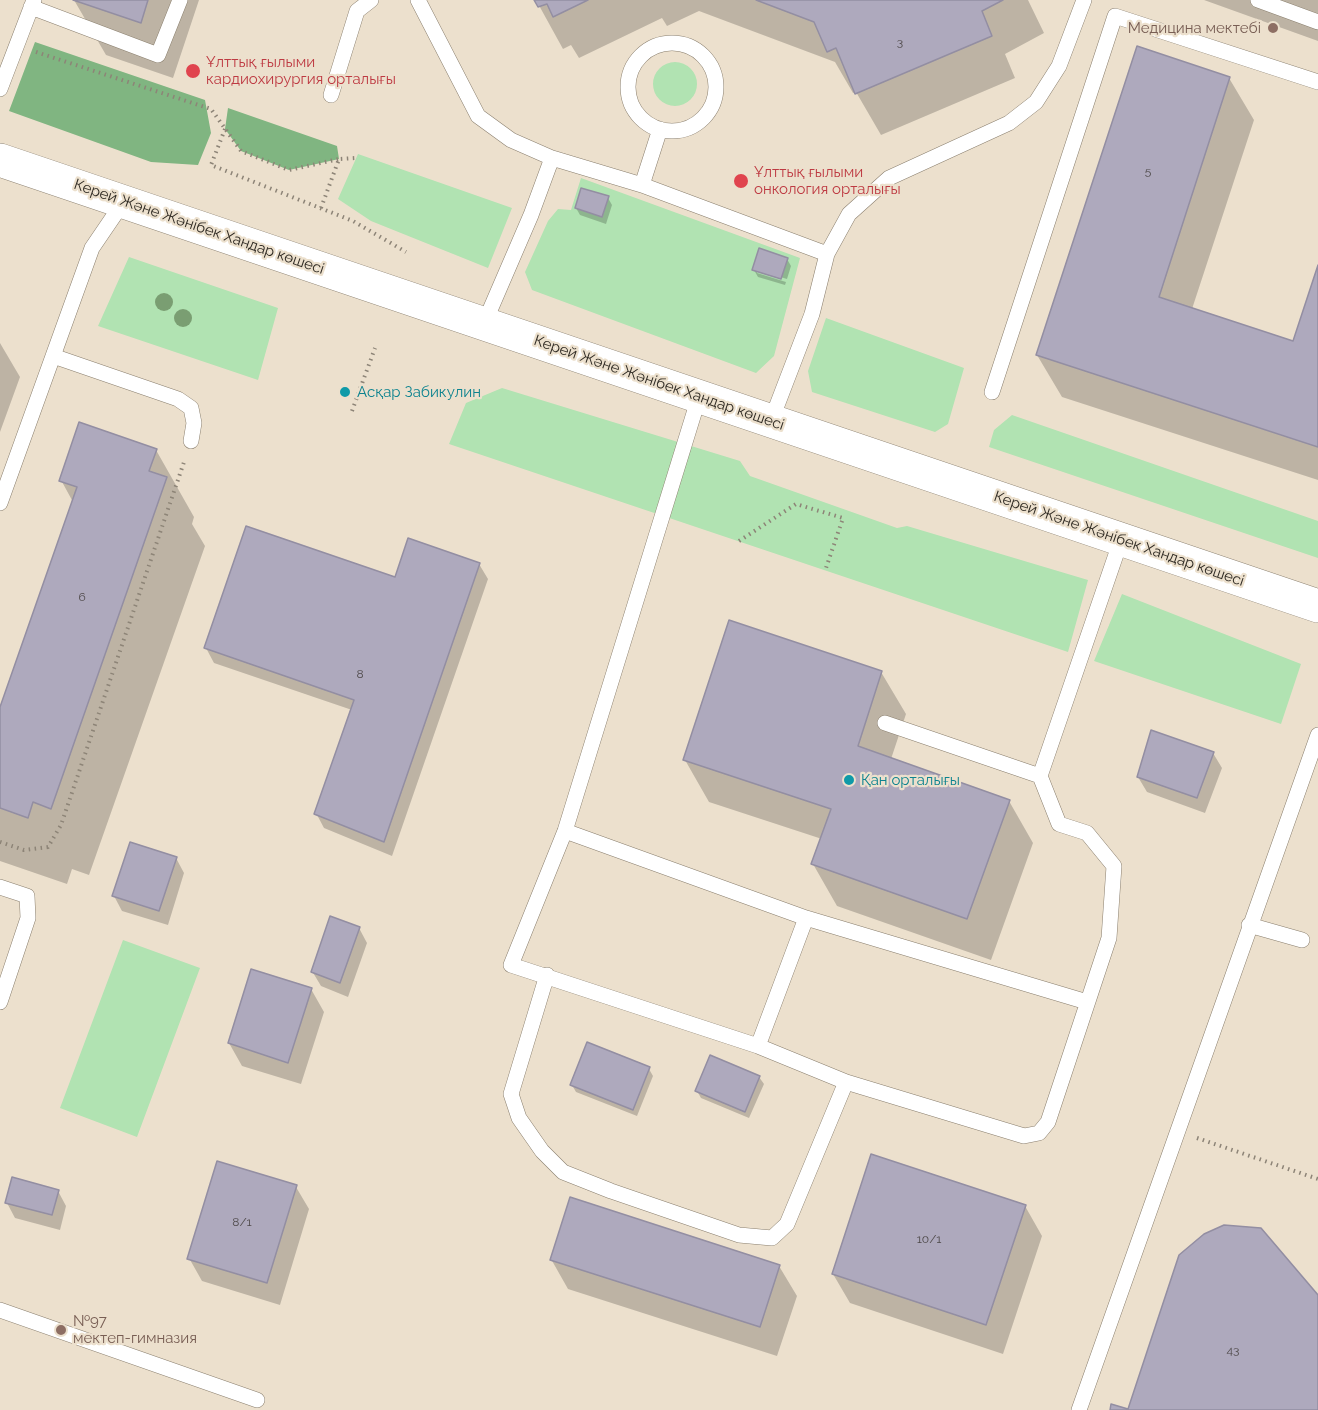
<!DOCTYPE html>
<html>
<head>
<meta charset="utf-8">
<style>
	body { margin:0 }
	canvas { display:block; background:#ece0cd }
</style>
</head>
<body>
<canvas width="1318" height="1410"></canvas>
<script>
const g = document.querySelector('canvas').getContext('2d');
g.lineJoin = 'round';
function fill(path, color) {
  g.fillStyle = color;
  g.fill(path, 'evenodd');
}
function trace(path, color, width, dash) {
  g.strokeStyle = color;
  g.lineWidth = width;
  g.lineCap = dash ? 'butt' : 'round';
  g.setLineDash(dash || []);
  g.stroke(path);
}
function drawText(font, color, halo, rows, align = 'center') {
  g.font = font + ' Raleway,sans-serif';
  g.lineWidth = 4.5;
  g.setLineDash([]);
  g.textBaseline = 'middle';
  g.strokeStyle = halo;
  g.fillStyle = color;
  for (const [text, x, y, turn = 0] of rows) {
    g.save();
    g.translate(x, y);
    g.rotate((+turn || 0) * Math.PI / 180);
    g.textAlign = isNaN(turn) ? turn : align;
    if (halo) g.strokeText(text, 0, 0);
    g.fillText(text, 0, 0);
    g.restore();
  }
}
const green = new Path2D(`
	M653 84a22 22 0 1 1 44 0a22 22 0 1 1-44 0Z
	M358,154L512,208L488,268L371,221L338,199Z
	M581,178L800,258L774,356L756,373L532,290L525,272L548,221L558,209L571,210Z
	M129,257L278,308L258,380L98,326Z
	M826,318L964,368L948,424L935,432L812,392L808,371Z
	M502,388L740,461L750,476L897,528L907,526L1088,580L1068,652L449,444L466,403Z
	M1012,415L1318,521V558L989,447L994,430Z
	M1122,594L1301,664L1281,724L1094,661Z
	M123,940L200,968L137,1137L60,1108Z`);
const forest = new Path2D(`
	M35,42L205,100L211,133L198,165L151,162L9,111Z
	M228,108L337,146L339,159L289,170L241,151L225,129Z`);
const shadow = new Path2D(`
	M74,0H199L173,78L106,55Z
	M536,0H1028L1044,33L1005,54L1015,78L881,135L856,92L853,93L835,62L699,11L667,26L662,18L579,58L571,45L563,49Z
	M1204,0H1318V41Z
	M1229,78L1254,120L1192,309L1294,342L1318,270V480L1062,397L1037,355Z
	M608,198L612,205L606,224L580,215L576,208Z
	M787,259L791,266L787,279L757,270V273L786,282L785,285L758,277L754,270Z
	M0,343L20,377L0,432Z
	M156,450L194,517L192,524L205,546L89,875L72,869L67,884L0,861V712L73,502L61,480Z
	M479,564L488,579L392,856L324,828L316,813L352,710L214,663L206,648L396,579Z
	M881,672L906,714L891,759L1009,801L1033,843L991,960L837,906L813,864L822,839L709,802L685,760Z
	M1213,753L1222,768L1205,813L1147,792L1138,777Z
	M176,858L184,873L168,925L122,911L114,896Z
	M359,928L367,943L348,997L321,986L312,971Z
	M311,989L324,1012L301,1084L242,1066L229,1043Z
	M711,1057L759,1077L764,1084L749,1118L701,1098L697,1091Z
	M649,1069L653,1076L637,1116L576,1092L572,1085Z
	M296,1187L309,1209L280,1305L202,1281L189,1258Z
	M58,1191L66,1206L60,1230L15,1218L7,1203Z
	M1025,1206L1042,1236L1003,1354L850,1303L833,1274Z
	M551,1259L779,1266L797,1296L777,1356L568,1289Z`);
const building = new Path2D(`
	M73,0H148L141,23Z
	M534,0H588L553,17L547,4L538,7Z
	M756,0H1003L982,11L992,36L855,94L836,48L827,52L814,22Z
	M1137,46L1230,77L1159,297L1293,341L1318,265V447L1036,355Z
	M581,188L609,196L602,217L575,208Z
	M759,248L788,258L781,279L752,270Z
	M79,422L157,449L149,471L167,477L51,809L33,802L28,818L0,808V707L77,487L59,481Z
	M246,526L395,577L408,538L480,563L384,842L314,814L354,700L204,648Z
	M729,620L882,671L858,746L1010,800L967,919L811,864L831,809L683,760Z
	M1151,730L1214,752L1197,798L1137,777Z
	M130,842L177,857L159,911L112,896Z
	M330,916L360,927L340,983L311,972Z
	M251,969L312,988L288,1063L228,1043Z
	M587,1042L650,1067L633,1110L570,1085Z
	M710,1055L760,1076L745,1112L695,1091Z
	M871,1154L1026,1205L986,1325L832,1274Z
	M217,1161L297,1185L267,1283L187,1259Z
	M12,1177L59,1190L52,1215L5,1203Z
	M570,1197L780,1265L760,1327L550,1260Z
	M1224,1225L1261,1228L1318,1295V1410H1110L1111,1404L1128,1409L1179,1255L1204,1234Z`);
const path = new Path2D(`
	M36,52L211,109L241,151L289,170L339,159
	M225,129L211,165L353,221L406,252
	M321,208L339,159L356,158
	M352,411L375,348
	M739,541L796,504L843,518L825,571
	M0,842L24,850L48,847L61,825L184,462
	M1197,1138L1318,1179`);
const lane = new Path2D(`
	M418,0L478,116L511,140L552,158L531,215L484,324
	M1258,0L1318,22
	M31,7L158,55L180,0
	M628 87a44 44 0 1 1 88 0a44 44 0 1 1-88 0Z
	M0,89L34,0
	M331,95L357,11L371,0
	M552,158L642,185L827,254
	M642,185L660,129
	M53,356L178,399L191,408L194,423L191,441
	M992,392L1115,16L1318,82
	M699,397L565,831L511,965L758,1046L846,1082L1024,1136L1039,1133L1048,1122L1109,938L1114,866L1087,833L1059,824L1040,776L885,723
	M771,421L812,314L827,254L849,214L889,178L1009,123L1036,102L1059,66L1084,0
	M0,503L92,248L124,201
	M1040,776L1121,540
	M565,831L806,918L1087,1002
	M0,887L27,896L28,918L0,1002
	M1249,925L1302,940
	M547,975L511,1094L519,1118L542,1151L563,1172L611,1191L739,1235L772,1238L787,1224L846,1082
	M758,1046L806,918
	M0,1310L257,1400
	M1079,1410L1318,735`);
const secondary = new Path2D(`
	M0,160L1318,606`);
const trees = [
	[164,302],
	[183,318]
];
const markers = [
	[1273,28,6,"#8d6e63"],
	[193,71,8,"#e0444e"],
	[741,181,8,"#e0444e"],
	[345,392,6,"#0f9aa8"],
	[849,780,6,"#0f9aa8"],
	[61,1330,6,"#8d6e63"]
];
const numberNames = [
	["3",900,42],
	["5",1148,171],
	["6",82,597],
	["8",360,674],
	["8/1",242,1222],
	["10/1",929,1239],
	["43",1233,1350]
];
const educationNames = [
	["Медицина мектебі",1261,28],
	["№97",73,1321,"left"],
	["мектеп-гимназия",73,1338,"left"]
];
const healthNames = [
	["Ұлттық ғылыми",206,62],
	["кардиохирургия орталығы",206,79],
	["Ұлттық ғылыми",754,172],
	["онкология орталығы",754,189]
];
const streetNames = [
	["Керей Және Жәнібек Хандар көшесі",199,227,19],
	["Керей Және Жәнібек Хандар көшесі",659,383,19],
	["Керей Және Жәнібек Хандар көшесі",1119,539,19]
];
const cultureNames = [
	["Асқар Забикулин",357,392],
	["Қан орталығы",861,780]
];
fill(green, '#b1e3b2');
fill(forest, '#80b581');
fill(shadow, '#0003');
fill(building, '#aea9bd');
trace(building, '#938ea2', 1.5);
trace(lane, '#8a7f6e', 16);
trace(secondary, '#8a7f6e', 34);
trace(path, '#8d8477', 4, [1.5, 4.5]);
trace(lane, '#fff', 15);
trace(secondary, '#fff', 33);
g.fillStyle = '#7a9e72';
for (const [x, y] of trees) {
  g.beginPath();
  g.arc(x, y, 9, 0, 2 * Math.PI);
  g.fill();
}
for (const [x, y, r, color] of markers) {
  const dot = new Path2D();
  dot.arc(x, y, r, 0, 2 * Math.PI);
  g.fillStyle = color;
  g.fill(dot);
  trace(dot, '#ece0cd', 2);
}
drawText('12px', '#4e4949', null, numberNames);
drawText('15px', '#785e54', '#ece0cd', educationNames, 'right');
drawText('15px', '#be3a42', '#ece0cd', healthNames, 'left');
drawText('15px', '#2e2922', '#ece0cd', streetNames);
drawText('15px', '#0d838f', '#ece0cd', cultureNames, 'left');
</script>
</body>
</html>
